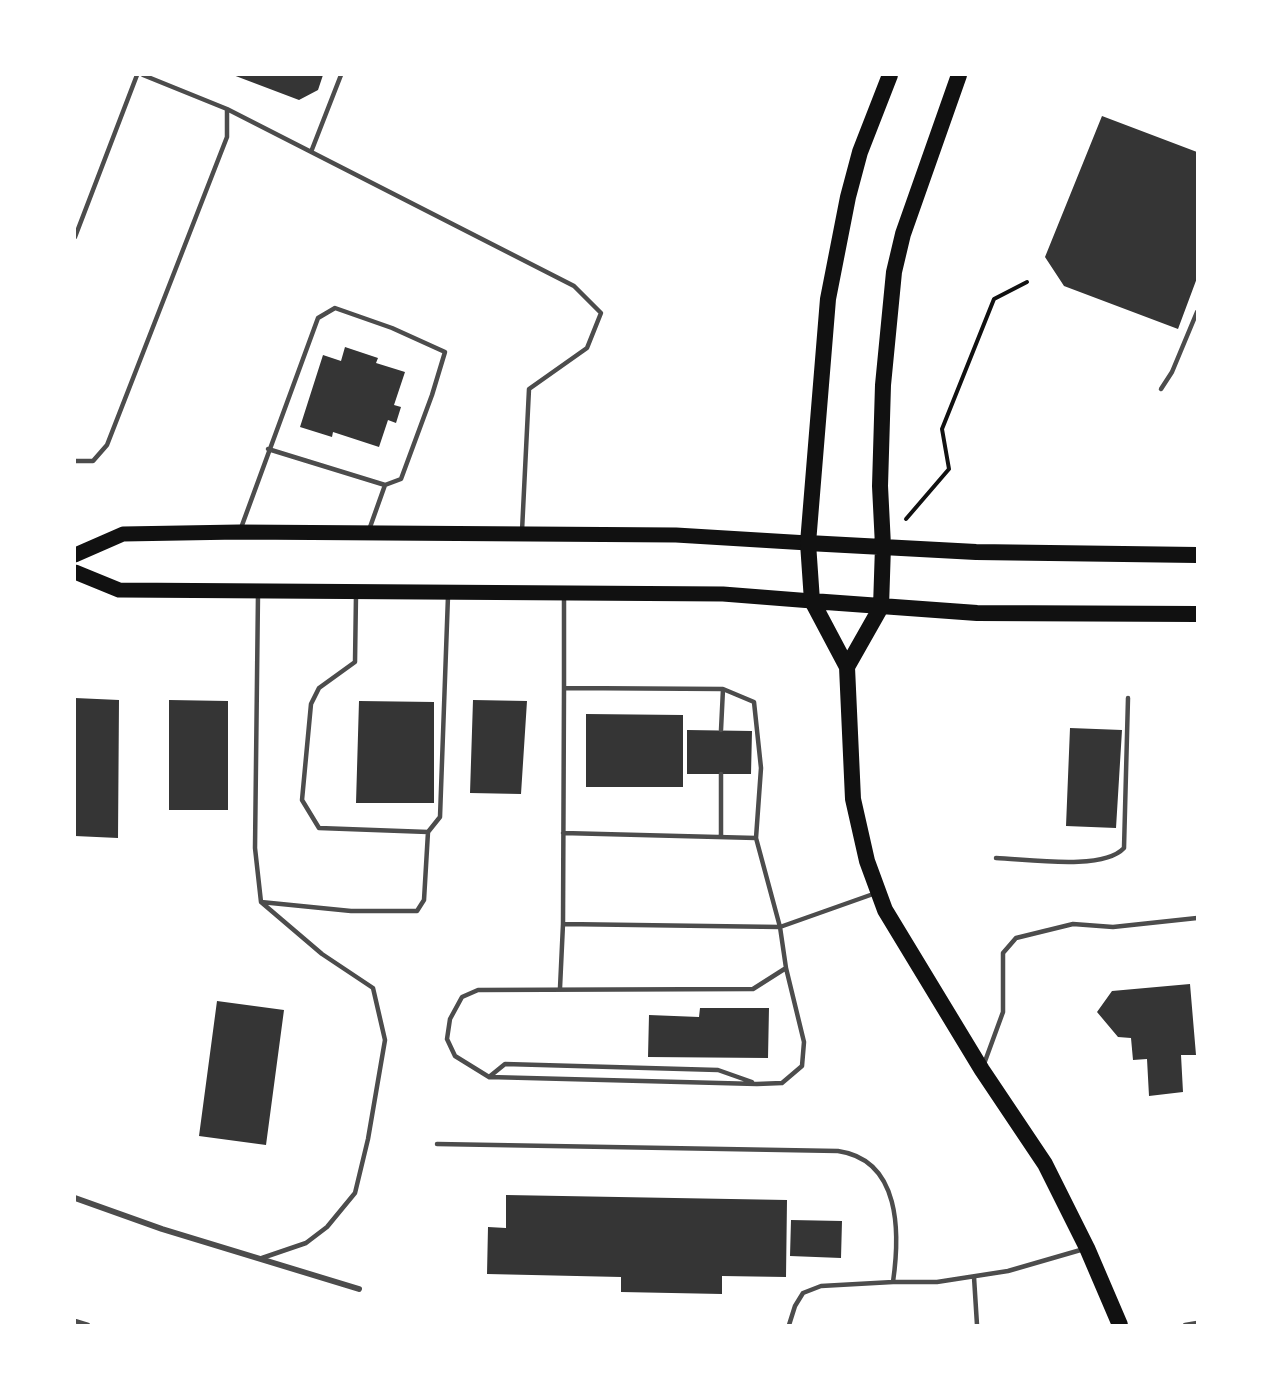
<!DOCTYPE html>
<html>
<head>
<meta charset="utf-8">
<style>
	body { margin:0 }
	#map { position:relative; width:1272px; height:1400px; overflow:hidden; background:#fff; font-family:Signika,sans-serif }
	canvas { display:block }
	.frame { position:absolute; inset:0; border:76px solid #fff; pointer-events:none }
</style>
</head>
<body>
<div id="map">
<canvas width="1272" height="1400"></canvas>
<div class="frame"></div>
</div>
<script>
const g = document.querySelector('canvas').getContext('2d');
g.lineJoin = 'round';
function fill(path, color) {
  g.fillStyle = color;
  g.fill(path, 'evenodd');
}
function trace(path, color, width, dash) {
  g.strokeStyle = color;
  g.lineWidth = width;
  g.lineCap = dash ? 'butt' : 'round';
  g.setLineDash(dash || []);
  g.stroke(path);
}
const building = new Path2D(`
	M233,75H323L318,90L299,100Z
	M1102,116L1197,152V278L1178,329L1064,286L1045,257Z
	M345,347L378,358L376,363L405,372L394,405L401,407L396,423L388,420L379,447L333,432L332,437L300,427L323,355L341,361Z
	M75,698L119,700L118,838L75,836Z
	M169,700L228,701V810H169Z
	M473,700L527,701L521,794L470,793Z
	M359,701L434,702V803H356Z
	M586,714L683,715V787H586Z
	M1070,728L1122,730L1116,828L1066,826Z
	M687,730L752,731L751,774H687Z
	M1190,984L1196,1055H1181L1183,1092L1149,1096L1147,1059L1133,1060L1131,1038L1118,1037L1097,1012L1112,991Z
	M217,1001L284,1010L266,1145L199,1136Z
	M700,1008H769L768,1058L648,1057L649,1015L699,1017Z
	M506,1195L787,1200L786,1277L722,1276V1294L621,1292V1277L487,1274L488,1227L506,1228Z
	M791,1220L842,1221L841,1258L790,1256Z`);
const path = new Path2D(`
	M906,519L949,469L942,429L994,299L1027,282`);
const service = new Path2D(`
	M227,109L574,286L601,313L587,348L529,389L522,531
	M311,152L341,75
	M75,237L137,75
	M1161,389L1172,372L1197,312
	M268,449L385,485
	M75,461H93L107,445L227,137V109L143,75
	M241,528L318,318L335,308L392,328L445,352L432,395L401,479L385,485L369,530
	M258,594L255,848L261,902L322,954L373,988L385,1040L368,1139L355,1193L327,1227L306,1243L262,1258
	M356,595L355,662L319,688L311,704L302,800L319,828L428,832L440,817L448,596
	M564,596V688
	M721,730L723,689
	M563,833L756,838
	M721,837V774
	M996,858C1027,859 1103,871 1124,848L1128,698
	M261,902L351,911H417L424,900L428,832
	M786,968L804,1042L802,1066L782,1083L757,1084L489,1077L455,1056L447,1039L450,1019L462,997L478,990L753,989Z
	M786,968L780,927L876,893
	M560,988L563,924L780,927L756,838L761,768L754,702L723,689L564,688L563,924
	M984,1064L1003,1012V953L1016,938L1073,924L1113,927L1197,918
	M489,1077L505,1064L718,1070L752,1082
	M437,1144L838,1151C901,1160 900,1233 893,1282
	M974,1277L977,1325
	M75,1321L88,1325
	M789,1325L795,1306L803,1293L821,1286L893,1282H937L1008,1271L1084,1249
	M1185,1325L1197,1323`);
const minor = new Path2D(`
	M75,1198L162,1229L359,1289`);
const primary = new Path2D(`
	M75,555L123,534L239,532L676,535L808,543
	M75,572L119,590L723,594L812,601`);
const trunk = new Path2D(`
	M890,75L860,152L848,197L828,299L808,543L812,601L847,667L853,799L867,861L885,910L982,1070L1045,1164L1087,1248L1120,1325
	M808,543L976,552L1197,555
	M812,601L977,613L1197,614
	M847,667L881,607L883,546L880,486L883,385L894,272L903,234L959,75`);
fill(building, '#353535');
trace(path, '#111', 4);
trace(service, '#4c4c4c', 4.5);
trace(minor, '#4c4c4c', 6);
trace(primary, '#111', 15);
trace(trunk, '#111', 16);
</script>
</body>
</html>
